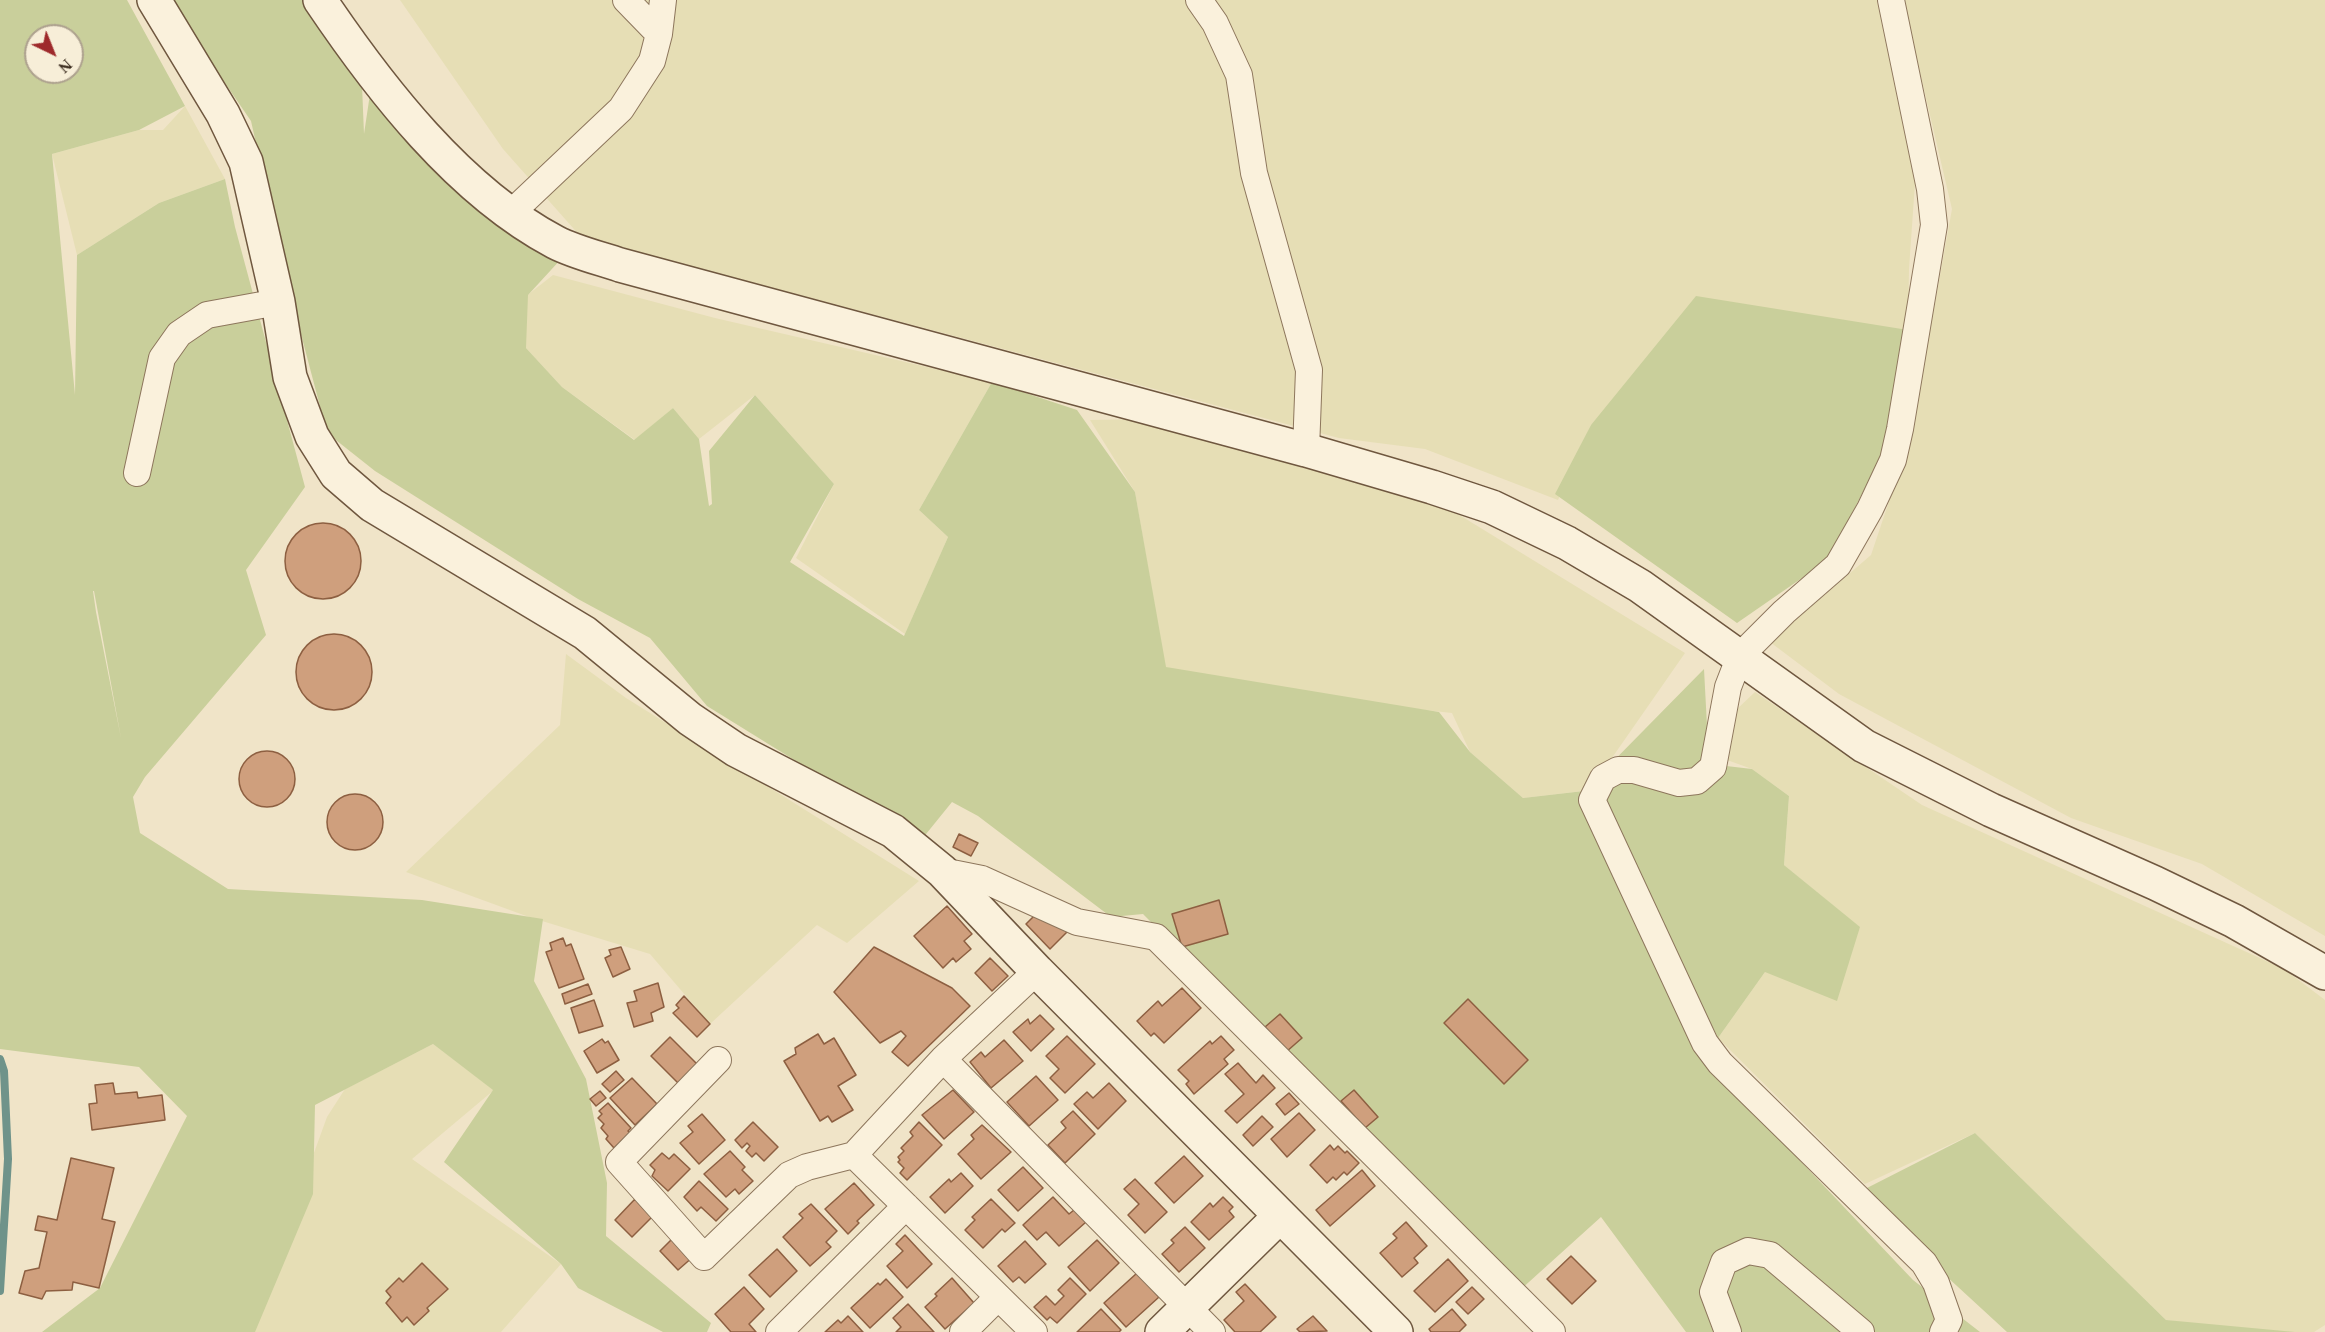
<!DOCTYPE html>
<html>
<head>
<meta charset="utf-8">
<style>
	body { margin:0 }
	#map { position:relative; width:2325px; height:1332px; overflow:hidden; background:#f0e4c8; font-family:Georgia,serif }
	canvas { display:block }
	.north { position:absolute; left:24px; top:24px; width:60px; height:60px; box-sizing:border-box; background:#f7eed8; border:2px solid #ada18e; border-radius:50%; rotate:137deg; font-size:16px; font-weight:700; line-height:24px; text-align:center; color:#3d2e20 }
	.north::after { content:''; display:block; margin:auto; width:21px; height:27px; background:#9e2a2b; clip-path:polygon(50% 0,100% 100%,50% 72%,0 100%) }
</style>
</head>
<body>
<div id="map">
<canvas width="2325" height="1332"></canvas>
<div class="north">N</div>
</div>
<script>
const g = document.querySelector('canvas').getContext('2d');
g.lineJoin = 'round';
function fill(path, color) {
  g.fillStyle = color;
  g.fill(path, 'evenodd');
}
function trace(path, color, width, dash) {
  g.strokeStyle = color;
  g.lineWidth = width;
  g.lineCap = dash ? 'butt' : 'round';
  g.setLineDash(dash || []);
  g.stroke(path);
}
const farmland = new Path2D(`
	M400,0H1877L1915,183L1909,269L1908,330L1591,425L1558,500L1425,449L1339,438L581,237L503,149Z
	M1903,0H2325V936L2202,864L2071,818L1839,694L1770,642L1871,555L1911,436L1952,209Z
	M185,106L225,179L159,203L77,255L52,154L139,130H163Z
	M553,275L715,318L992,382L919,510L948,537L905,634L796,558L834,484L755,395L699,439L673,408L635,440L562,387L526,348L516,304Z
	M1150,419L1394,475L1685,653L1607,765L1584,791L1523,798L1470,752L1452,713L1248,691L1165,667L1135,492L1090,420Z
	M566,654L626,698L919,881L847,943L817,925L710,1024L650,954L529,917L406,872L560,725Z
	M1755,692L1922,805L2284,969L2325,1000V1325L2314,1332H2291L2209,1326L2166,1320L1975,1133L1865,1184L1718,1038L1765,972L1860,928L1784,865L1789,796L1752,769L1727,760L1736,710Z
	M433,1044L494,1090L412,1159L561,1264L501,1332H249L327,1117L345,1089Z`);
const green = new Path2D(`
	M0,0H127L185,106L139,130L52,154L75,395L77,255L159,203L225,179L235,227L305,487L246,570L266,635L145,777L133,797L140,833L228,889L422,900L543,919L534,981L586,1079L607,1183L606,1236L711,1323L707,1332H663L578,1288L561,1264L444,1162L493,1090L433,1044L315,1105L313,1194L255,1332H42L100,1288L187,1116L139,1067L0,1049ZM36,36H72V72H36ZM93,591H94L121,738L96,612Z
	M168,0H316L361,61L364,134L373,74L562,258L528,295L526,348L562,387L634,440L673,408L699,439L709,506L712,504L709,451L755,395L834,484L790,562L904,636L948,537L919,510L992,382L1077,410L1135,492L1166,667L1439,712L1470,752L1523,798L1584,791L1704,669L1709,764L1752,769L1789,796L1784,865L1860,927L1837,1001L1765,972L1718,1038L1675,951L1700,1055L1913,1280L1980,1332H1686L1601,1217L1519,1291L1143,914L1111,917L978,816L952,802L922,839L707,706L650,638L578,599L375,471L327,433L286,277L251,121Z
	M1696,296L1908,330L1882,455L1828,560L1737,623L1555,494L1591,425Z
	M1975,1133L2166,1320L2295,1332H2007L1920,1252L1865,1189Z`);
const stream = new Path2D(`
	M0,1059L4,1071L8,1159L0,1291`);
const building = new Path2D(`
	M285 561a38 38 0 1 1 76 0a38 38 0 1 1-76 0Z
	M296 672a38 38 0 1 1 76 0a38 38 0 1 1-76 0Z
	M239 779a28 28 0 1 1 56 0a28 28 0 1 1-56 0Z
	M327 822a28 28 0 1 1 56 0a28 28 0 1 1-56 0Z
	M959,834L978,843L971,856L953,847Z
	M1219,900L1228,934L1182,947L1172,914Z
	M947,906L972,934L964,941L971,949L956,962L953,958L943,968L914,936Z
	M1034,916L1068,931L1050,949L1026,924Z
	M563,938L566,946L571,944L584,979L559,988L546,952L552,950L550,943Z
	M621,947L630,969L613,977L605,958L611,955L609,950Z
	M874,947L952,988L970,1006L908,1066L892,1052L906,1036L901,1031L880,1043L834,992Z
	M990,958L1008,976L992,991L975,973Z
	M658,983L664,1007L651,1013L653,1021L634,1027L627,1003L637,1001L634,991Z
	M588,984L592,994L565,1004L562,994Z
	M1182,988L1201,1008L1164,1043L1154,1033L1151,1036L1137,1021L1158,1001L1162,1006Z
	M684,996L710,1024L697,1037L673,1013L679,1008L676,1005Z
	M1468,999L1528,1060L1504,1084L1444,1023Z
	M594,1000L603,1026L579,1033L571,1008Z
	M1280,1014L1302,1038L1286,1052L1265,1027Z
	M1040,1015L1054,1029L1031,1051L1013,1032L1028,1019L1030,1024Z
	M818,1034L824,1044L834,1038L856,1075L838,1086L853,1110L832,1122L828,1116L820,1121L784,1061L796,1054L795,1048Z
	M1067,1036L1095,1064L1065,1093L1050,1078L1059,1069L1046,1056Z
	M1221,1036L1234,1050L1224,1059L1228,1064L1194,1094L1186,1084L1189,1081L1178,1070L1210,1041L1212,1044Z
	M670,1037L698,1065L678,1083L651,1056Z
	M602,1039L605,1043L608,1041L619,1060L597,1073L584,1051Z
	M1004,1040L1023,1061L991,1088L970,1062L981,1052L985,1057Z
	M1238,1063L1256,1083L1263,1075L1275,1088L1237,1123L1225,1111L1244,1094L1225,1074Z
	M616,1071L624,1080L610,1092L602,1084Z
	M1036,1076L1058,1100L1029,1126L1007,1102Z
	M632,1078L657,1104L635,1125L610,1098Z
	M113,1083L115,1094L137,1092L138,1098L162,1095L165,1120L92,1130L89,1104L97,1103L95,1085Z
	M1109,1083L1126,1101L1098,1129L1074,1104L1087,1092L1093,1098Z
	M953,1090L974,1112L944,1139L922,1115Z
	M1354,1090L1378,1117L1365,1128L1341,1101Z
	M600,1091L606,1098L596,1106L590,1099Z
	M1289,1093L1299,1104L1285,1115L1276,1104Z
	M608,1103L631,1128L628,1131L630,1133L614,1148L606,1139L608,1136L601,1128L604,1124L598,1118L602,1114L599,1111Z
	M1073,1111L1095,1134L1065,1163L1048,1145L1066,1128L1061,1122Z
	M1299,1113L1315,1130L1287,1157L1271,1139Z
	M702,1114L725,1140L699,1164L680,1143L693,1132L688,1126Z
	M1262,1116L1273,1127L1253,1146L1243,1135Z
	M753,1122L778,1147L764,1161L756,1153L752,1157L746,1151L750,1146L747,1143L742,1148L735,1140Z
	M919,1122L942,1145L907,1180L900,1173L904,1168L898,1162L900,1160L898,1157L904,1151L901,1148L913,1136L910,1132Z
	M982,1125L1011,1152L981,1179L958,1154L974,1139L971,1135Z
	M1330,1145L1334,1150L1338,1146L1345,1153L1347,1151L1359,1163L1347,1175L1344,1172L1336,1180L1333,1177L1327,1183L1310,1165Z
	M730,1151L745,1167L742,1170L753,1181L739,1194L735,1189L726,1197L704,1174Z
	M662,1153L669,1159L674,1154L690,1169L668,1191L652,1176L655,1170L650,1165Z
	M1184,1156L1203,1176L1174,1203L1155,1183Z
	M71,1158L114,1168L102,1219L115,1222L99,1288L73,1282L72,1290L46,1291L42,1299L19,1293L25,1271L39,1268L47,1232L35,1230L38,1216L57,1220Z
	M1023,1167L1043,1188L1018,1211L998,1190Z
	M1362,1170L1375,1186L1330,1226L1316,1210Z
	M961,1173L973,1186L945,1213L930,1197L949,1179L951,1182Z
	M1135,1179L1167,1212L1145,1233L1128,1215L1139,1204L1124,1189Z
	M699,1181L728,1209L716,1221L701,1207L697,1211L684,1197Z
	M854,1183L874,1205L857,1221L859,1223L848,1234L825,1209Z
	M1053,1197L1069,1214L1074,1210L1086,1222L1059,1246L1046,1232L1037,1240L1023,1225Z
	M1223,1197L1233,1207L1229,1211L1234,1217L1209,1240L1191,1222L1210,1203L1213,1207Z
	M635,1199L652,1217L632,1237L615,1220Z
	M991,1199L1015,1223L1005,1232L1002,1229L983,1248L965,1230L975,1220L972,1217Z
	M811,1204L837,1231L826,1242L831,1247L810,1266L783,1237L803,1218L799,1214Z
	M1406,1222L1427,1246L1414,1258L1418,1263L1402,1277L1380,1253L1397,1238L1393,1234Z
	M1185,1227L1205,1248L1179,1272L1162,1254L1174,1243L1171,1240Z
	M905,1235L932,1264L907,1288L887,1266L903,1251L896,1244Z
	M675,1236L694,1256L678,1270L660,1251Z
	M1097,1240L1119,1263L1090,1291L1068,1267Z
	M1025,1241L1046,1264L1025,1283L1019,1277L1013,1282L998,1266Z
	M777,1249L797,1271L770,1297L749,1275Z
	M1571,1256L1596,1281L1572,1304L1547,1279Z
	M1448,1259L1468,1281L1435,1312L1414,1291Z
	M422,1263L448,1289L427,1308L429,1311L414,1325L407,1317L402,1322L386,1303L391,1297L386,1291L399,1278L403,1282Z
	M1137,1273L1159,1297L1126,1327L1104,1303Z
	M952,1278L974,1303L945,1329L925,1307L937,1296L935,1294Z
	M1070,1278L1086,1294L1057,1323L1050,1317L1047,1320L1034,1307L1046,1296L1055,1305L1064,1296L1058,1290Z
	M886,1279L903,1297L870,1328L851,1308L878,1283L880,1285Z
	M1245,1284L1276,1317L1260,1332H1235L1224,1320L1244,1301L1236,1292Z
	M744,1287L764,1309L749,1324L756,1332H731L715,1314Z
	M1472,1287L1484,1299L1468,1314L1456,1302Z
	M908,1304L934,1332H896L901,1327L893,1318Z
	M1101,1309L1121,1330L1119,1332H1077Z
	M1452,1309L1466,1325L1459,1332H1431L1429,1329Z
	M848,1316L863,1332H825L838,1320L841,1323Z
	M1313,1316L1327,1331L1300,1332L1297,1329Z`);
const street = new Path2D(`
	M626,0L659,34
	M1199,0L1215,23L1239,75L1254,173L1309,370L1306,450
	M1891,0L1930,189L1934,225L1900,429L1893,460L1870,509L1838,565L1784,612L1740,656L1728,687L1713,767L1697,781L1679,783L1634,770H1618L1603,778L1592,800L1705,1043L1720,1063L1924,1263L1936,1283L1949,1320L1943,1332
	M510,214L621,109L652,61L659,34L663,0
	M137,473L162,358L179,334L207,315L278,302
	M942,871L982,879L1077,922L1156,937L1552,1332
	M943,1059L1212,1332
	M718,1060L619,1162L704,1257L789,1175L807,1167L854,1155L943,1059L1037,971
	M854,1155L1034,1332
	M779,1332L906,1206
	M963,1332L998,1297
	M1728,1332L1713,1292L1724,1262L1748,1251L1770,1255L1861,1332`);
const secondary = new Path2D(`
	M154,0L223,114L246,162L278,302L290,377L312,436L336,474L372,505L585,633L690,719L736,750L893,831L942,871L1037,971L1396,1332
	M320,0C380,89 459,191 555,242C574,252 599,258 620,265L1306,450L1432,487L1492,507L1567,543L1640,586L1864,746L1991,810L2155,883L2234,921L2325,973
	M1162,1332L1280,1216`);
fill(farmland, '#e6deb5');
fill(green, '#c9cf9b');
trace(stream, '#6f938a', 8);
fill(building, '#cf9f7d');
trace(building, '#8d5f41', 1.5);
trace(street, '#8d765c', 28);
trace(secondary, '#6f573f', 36);
trace(street, '#faf1dc', 26);
trace(secondary, '#faf1dc', 33);
</script>
</body>
</html>
